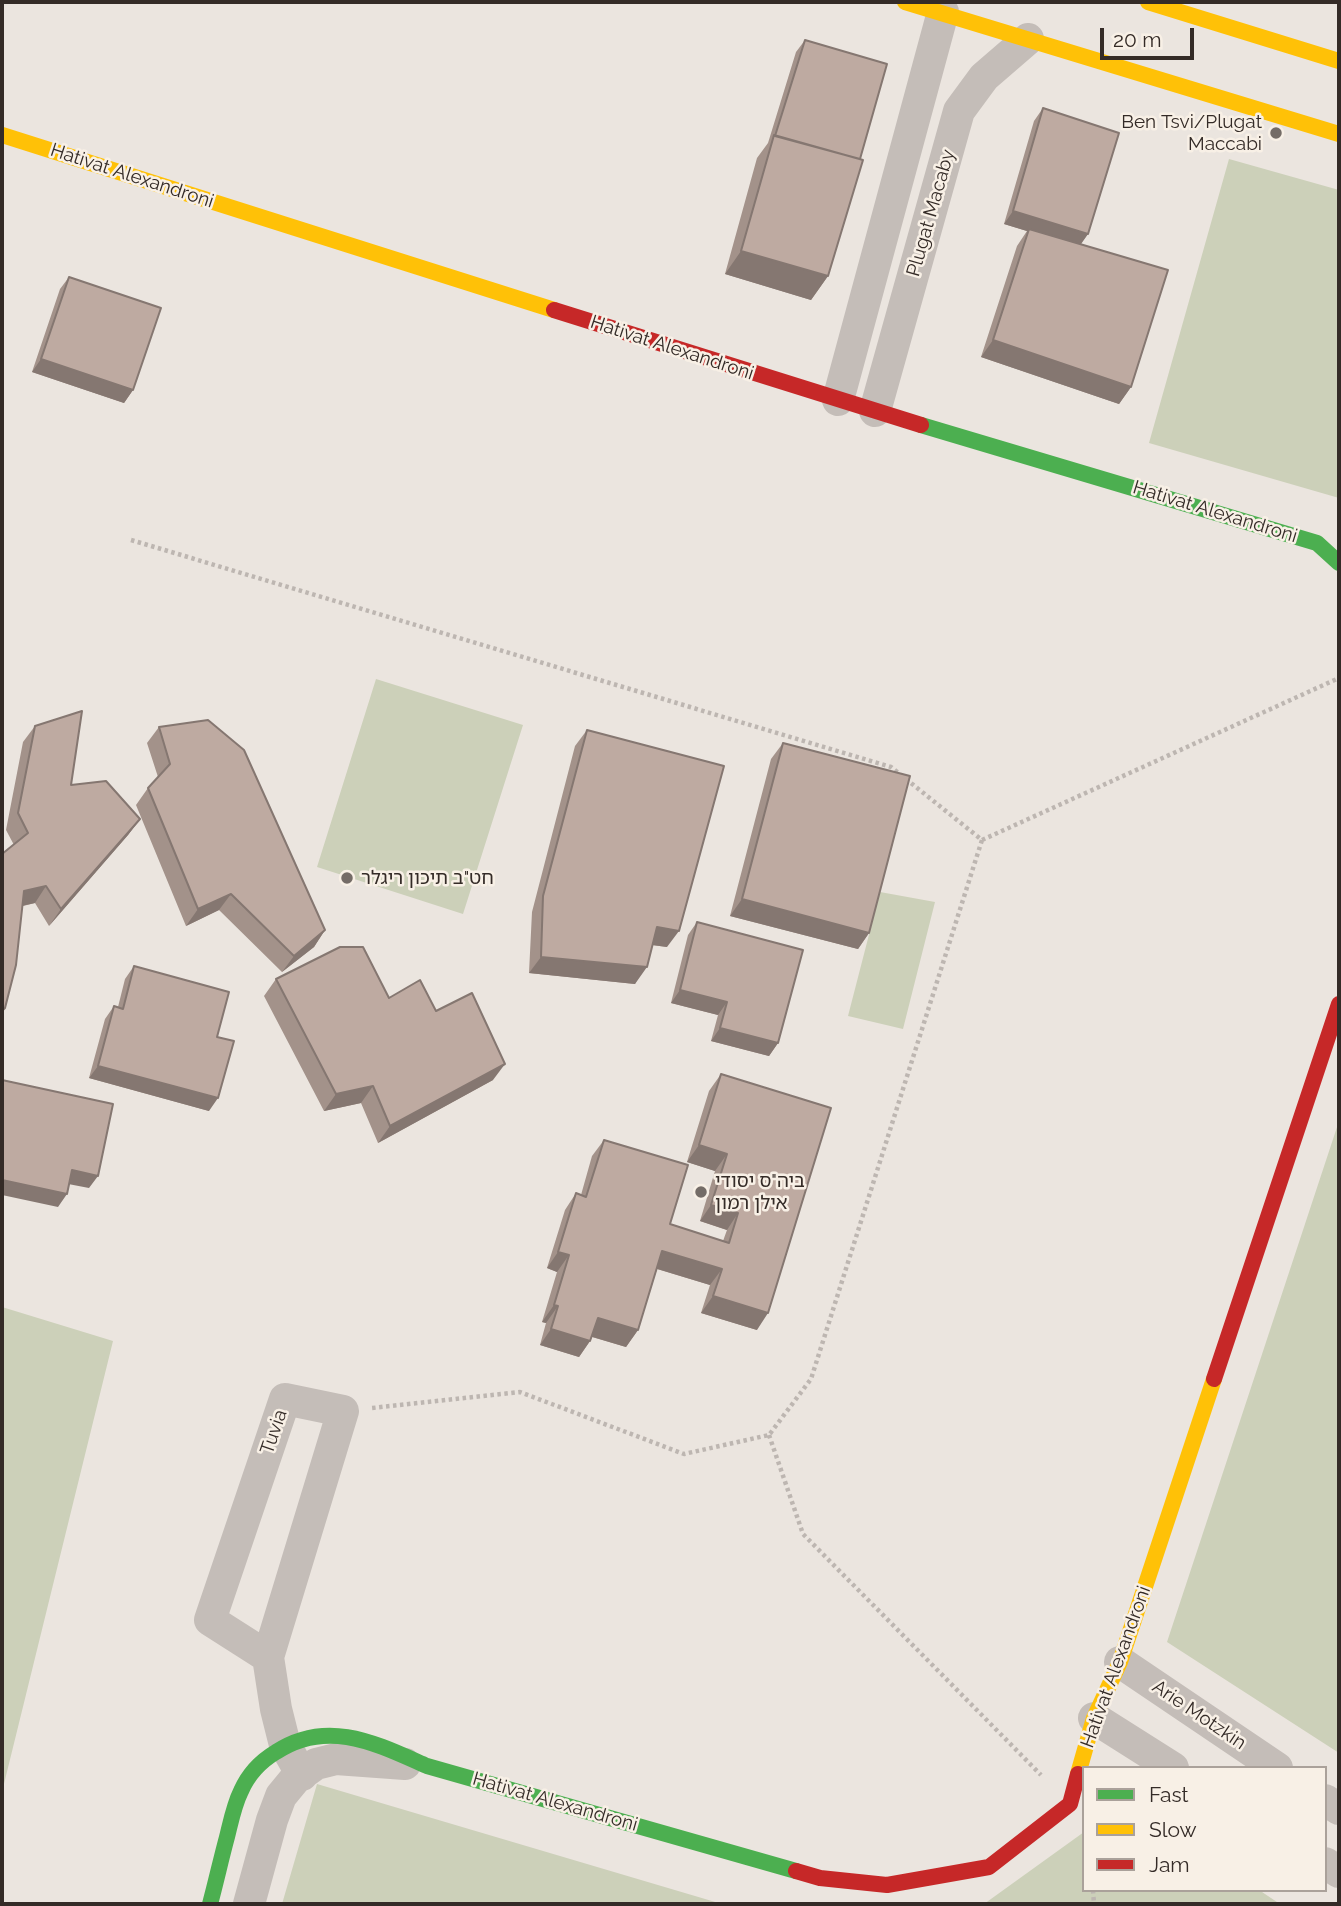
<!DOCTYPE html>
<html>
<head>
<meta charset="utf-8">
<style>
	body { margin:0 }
	#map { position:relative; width:1341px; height:1906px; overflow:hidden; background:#ebe5df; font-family:Raleway,sans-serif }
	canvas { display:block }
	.frame { position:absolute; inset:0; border:4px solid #342b27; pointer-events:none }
	.legend { position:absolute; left:1082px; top:1766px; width:245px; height:126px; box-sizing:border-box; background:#f8f0e6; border:2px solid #aaa19a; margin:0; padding:9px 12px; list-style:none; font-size:21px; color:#342b27 }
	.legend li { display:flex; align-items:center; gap:14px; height:35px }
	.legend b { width:35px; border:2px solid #aaa19a }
	.scale { position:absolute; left:1100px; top:28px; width:94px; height:32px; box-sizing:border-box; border:4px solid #342b27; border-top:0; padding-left:9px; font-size:21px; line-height:24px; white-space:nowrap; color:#342b27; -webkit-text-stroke:5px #f8f0e6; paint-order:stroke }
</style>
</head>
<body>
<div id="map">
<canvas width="1341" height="1906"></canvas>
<div class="frame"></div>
<ul class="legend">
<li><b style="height:9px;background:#4caf50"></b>Fast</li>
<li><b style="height:9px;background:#ffc107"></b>Slow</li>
<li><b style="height:9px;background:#c62828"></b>Jam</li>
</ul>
<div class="scale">20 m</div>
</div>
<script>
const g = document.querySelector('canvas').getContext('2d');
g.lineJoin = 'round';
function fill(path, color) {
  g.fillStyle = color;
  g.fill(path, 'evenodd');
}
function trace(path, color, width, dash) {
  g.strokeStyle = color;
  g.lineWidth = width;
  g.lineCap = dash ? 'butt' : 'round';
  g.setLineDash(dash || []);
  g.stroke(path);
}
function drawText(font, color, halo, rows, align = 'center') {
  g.font = font + ' Raleway,"Noto Sans Hebrew",sans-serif';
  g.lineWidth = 5;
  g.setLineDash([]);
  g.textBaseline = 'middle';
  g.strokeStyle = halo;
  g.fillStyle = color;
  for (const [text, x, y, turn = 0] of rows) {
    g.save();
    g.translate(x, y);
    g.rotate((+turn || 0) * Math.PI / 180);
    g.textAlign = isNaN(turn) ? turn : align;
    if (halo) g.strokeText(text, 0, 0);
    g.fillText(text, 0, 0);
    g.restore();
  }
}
const green = new Path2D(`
	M1229,159L1339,190V498L1149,443Z
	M376,679L523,725L463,914L317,867Z
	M880,892L935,902L903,1029L848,1016Z
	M1339,1121V1753L1167,1642Z
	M2,1307L113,1341L2,1792Z
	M317,1784L722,1904H282Z
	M1084,1832V1890H1259L1280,1904H984Z`);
const path = new Path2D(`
	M131,540L891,767L982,840L811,1379L769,1435L684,1454L520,1392L372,1408
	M982,840L1339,678
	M769,1435L803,1534L1041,1775
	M1093,1890L1094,1904`);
const street = new Path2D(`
	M838,400L943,12
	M875,411L959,111L984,77L1028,39
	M268,1657L210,1620L285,1399L343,1411L268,1657L276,1709L285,1745L302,1775
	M1120,1662L1277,1768
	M1094,1718L1173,1768
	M1325,1800L1339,1809
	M1325,1863L1339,1872
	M249,1904L272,1820L281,1796L295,1779L316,1764L336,1759L405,1764`);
const fast = new Path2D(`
	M921,425L1317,543L1339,563
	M210,1904C216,1882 221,1859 227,1837C231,1821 234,1805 241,1791C248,1775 261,1761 276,1752C328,1718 377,1744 427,1766L796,1871`);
const slow = new Path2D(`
	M905,2L1339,134
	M1148,2L1339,61
	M2,135L554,310
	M1078,1774L1094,1718L1120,1662L1214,1379`);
const jam = new Path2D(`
	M554,310L921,425
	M1214,1379L1339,1004
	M796,1871L820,1878L887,1885L989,1867L1070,1804L1078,1774`);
const wall = new Path2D(`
	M805,40L828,276L811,300L725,274L757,158L768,143L796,52Z
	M1043,108L1088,234L1080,244L1131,387L1119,404L981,357L1017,246L1027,231L1004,224L1034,121Z
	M69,277L133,390L124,403L32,372L60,289Z
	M35,726L71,785L140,819L128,835L49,926L35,903L23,906L14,845L6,830L23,742Z
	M159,727L325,930L314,947L282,972L219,910L186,926L136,805L148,788L158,777L147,743Z
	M587,730L667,947L652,945L635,984L529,973L532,912L575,746Z
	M783,743L869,933L858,949L730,916L771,759Z
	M697,922L778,1043L769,1056L711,1041L718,1015L671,1003L688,935Z
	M134,966L217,1037L209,1111L89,1078L105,1019L114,1006L118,1007L125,979Z
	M276,979L436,1011L493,1080L378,1143L361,1103L324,1111L264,996Z
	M721,1074L757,1330L701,1313L710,1285L657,1269L638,1330L626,1347L592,1337L590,1341L579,1357L540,1345L546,1323L542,1322L557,1272L547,1268L565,1210L576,1193L581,1195L592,1156L604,1140L670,1224L723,1241L727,1230L700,1221L715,1171L687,1162L709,1091Z`);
const shadedWall = new Path2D(`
	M1013,211L1088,234L1079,247L1004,224Z
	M741,251L828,276L811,300L725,274Z
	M993,340L1131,387L1119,404L981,357Z
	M41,359L133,390L124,403L32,372Z
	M140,819L128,835L49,926L61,909Z
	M46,886L35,903L12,908L24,891Z
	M231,894L219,910L186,926L198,909Z
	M742,899L869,933L858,949L730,916Z
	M657,927L679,931L667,947L645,944Z
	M325,930L314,947L282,972L294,956Z
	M541,957L647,967L635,984L529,973Z
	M680,990L727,1002L718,1015L671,1003Z
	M720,1028L778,1043L769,1056L711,1041Z
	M505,1064L493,1080L378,1143L390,1126Z
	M98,1066L218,1098L209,1111L89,1078Z
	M373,1086L361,1103L324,1111L336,1094Z
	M699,1145L727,1154L715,1171L687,1162Z
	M72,1170L98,1176L89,1188L63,1183Z
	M2,1180L67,1194L58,1207L2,1195Z
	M711,1205L738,1213L727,1230L700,1221Z
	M662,1251L722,1269L710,1285L651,1267Z
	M558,1252L569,1255L557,1272L547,1268Z
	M713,1296L768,1313L757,1330L701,1313Z
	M554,1305L558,1306L546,1323L542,1322Z
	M598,1318L638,1330L626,1347L586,1335Z
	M551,1329L590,1341L579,1357L540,1345Z`);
const building = new Path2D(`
	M805,40L887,64L860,159L775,136Z
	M1043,108L1119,133L1088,234L1013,211Z
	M774,135L863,160L828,276L741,251Z
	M1029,229L1168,270L1131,387L993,340Z
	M69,277L161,308L133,390L41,359Z
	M82,711L71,785L106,781L140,819L61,909L46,886L24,891L16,965L5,1008L2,1011V854L28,833L18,813L35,726Z
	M208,720L244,750L325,930L294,956L231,894L198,909L148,788L170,764L159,727Z
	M587,730L724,766L679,931L657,927L647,967L541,957L543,896Z
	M783,743L910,776L869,933L742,899Z
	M697,922L803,950L778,1043L720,1028L727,1002L680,990Z
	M340,947H363L389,998L420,980L436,1011L472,993L505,1064L390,1126L373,1086L336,1094L276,979Z
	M134,966L229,992L217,1037L234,1041L218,1098L98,1066L114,1006L123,1009Z
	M721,1074L831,1108L768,1313L713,1296L722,1269L662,1251L638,1330L598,1318L590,1341L551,1329L558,1306L554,1305L569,1255L558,1252L576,1193L586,1197L604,1140L688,1165L670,1224L729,1243L738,1213L711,1205L727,1154L699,1145Z
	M2,1080L113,1104L98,1176L72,1170L67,1194L2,1180Z`);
const markers = [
	[1276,133,7,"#746c67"],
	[347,878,7,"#746c67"],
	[701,1192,7,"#746c67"]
];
const poiNames = [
	["Ben Tsvi/Plugat",1262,122,"right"],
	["Maccabi",1262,144,"right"],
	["חט\"ב תיכון ריגלר",361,878],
	["ביה\"ס יסודי",715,1181],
	["אילן רמון",715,1203]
];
const streetNames = [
	["Hativat Alexandroni",132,176,18],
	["Plugat Macaby",931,213,-74],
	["Hativat Alexandroni",672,348,18],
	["Hativat Alexandroni",1215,512,17],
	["Tuvia",274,1432,-71],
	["Hativat Alexandroni",1116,1667,-70],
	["Arie Motzkin",1199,1715,34],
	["Hativat Alexandroni",555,1802,16]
];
fill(green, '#ccd0b9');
trace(path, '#bdb6b1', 4.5, [3.5, 3.5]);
trace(street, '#c4bdb8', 32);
trace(fast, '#4caf50', 16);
trace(slow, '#ffc107', 16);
trace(jam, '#c62828', 16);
fill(wall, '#a3928a');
fill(shadedWall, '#857771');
fill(building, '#beaaa1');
trace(building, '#857771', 2);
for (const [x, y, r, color] of markers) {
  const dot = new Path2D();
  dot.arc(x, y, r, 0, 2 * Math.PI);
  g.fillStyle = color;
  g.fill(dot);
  trace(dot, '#f8f0e6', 2.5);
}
drawText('19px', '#342b27', '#f8f0e6', poiNames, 'left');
drawText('19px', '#342b27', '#f8f0e6', streetNames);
</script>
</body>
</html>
